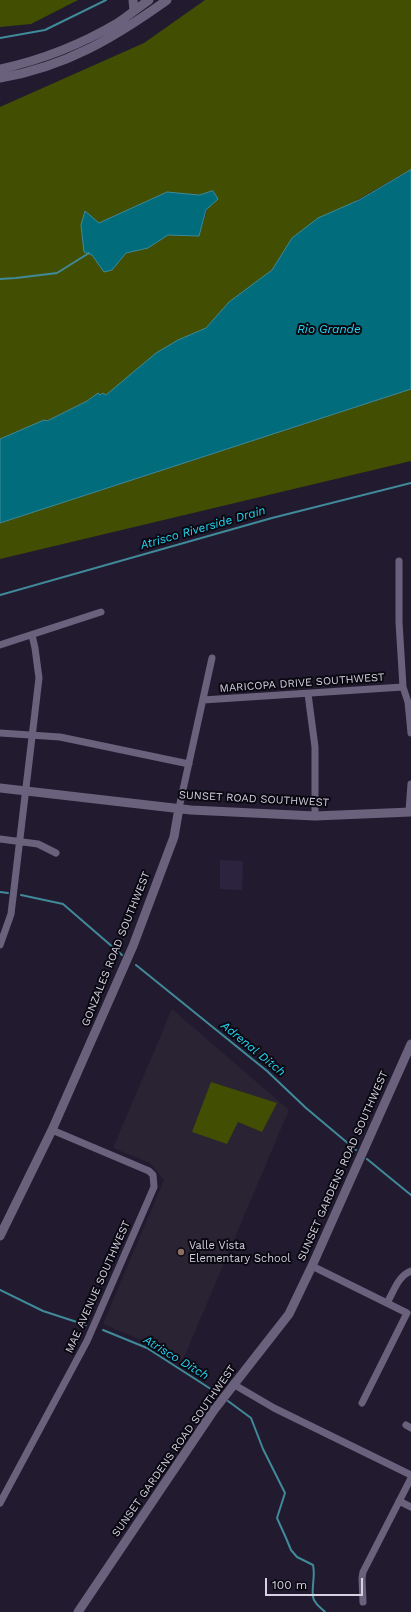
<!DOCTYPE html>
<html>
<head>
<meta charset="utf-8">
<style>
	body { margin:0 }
	#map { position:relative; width:411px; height:1612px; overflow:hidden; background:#221b30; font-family:"Work Sans",sans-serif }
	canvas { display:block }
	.scale { position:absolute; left:265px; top:1578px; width:98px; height:18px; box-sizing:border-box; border:2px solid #d5d1e0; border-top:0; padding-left:5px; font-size:12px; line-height:14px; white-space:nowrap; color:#d5d1e0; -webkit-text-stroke:3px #0a0811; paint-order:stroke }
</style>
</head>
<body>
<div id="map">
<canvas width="411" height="1612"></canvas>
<div class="scale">100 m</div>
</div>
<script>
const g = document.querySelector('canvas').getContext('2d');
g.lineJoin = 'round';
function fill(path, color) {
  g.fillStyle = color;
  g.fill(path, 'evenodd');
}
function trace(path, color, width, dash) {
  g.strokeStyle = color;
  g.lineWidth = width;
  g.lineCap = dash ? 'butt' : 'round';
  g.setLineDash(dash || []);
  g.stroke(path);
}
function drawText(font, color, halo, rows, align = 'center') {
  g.font = font + ' "Work Sans",sans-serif';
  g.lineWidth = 4;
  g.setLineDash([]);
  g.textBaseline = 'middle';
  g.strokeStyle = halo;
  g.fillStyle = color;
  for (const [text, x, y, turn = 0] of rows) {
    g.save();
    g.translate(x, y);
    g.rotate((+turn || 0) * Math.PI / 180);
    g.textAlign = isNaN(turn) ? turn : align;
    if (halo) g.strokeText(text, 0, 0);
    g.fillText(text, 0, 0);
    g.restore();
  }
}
const built = new Path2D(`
	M220,860L243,861L242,890L220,889Z`);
const education = new Path2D(`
	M172,1009L289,1110L182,1362L141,1340L103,1324L164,1180L150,1163L113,1148Z`);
const green = new Path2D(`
	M0,0H78L31,24L0,27Z
	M205,0H411V170L385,184L292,238L272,270L229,302L206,328L178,340L106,395L100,396L98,393L87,401L47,421H44L0,439V107L144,43ZM213,191L199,236L168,235L148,248L126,253L112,270L104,271L92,255L84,252L81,225L85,212L99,223L167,192L199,195Z
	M411,389V461L0,559V523Z
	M211,1082L277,1103L262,1132L238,1122L227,1144L192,1132Z`);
const water = new Path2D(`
	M411,170V389L0,523V439L44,420L47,421L87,401L98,393L100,395L103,393L106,395L156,353L178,340L206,328L229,302L272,270L292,238L318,218L359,200Z
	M213,191L218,199L206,210L199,236L168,235L148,248L126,253L112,270L104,272L92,255L84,252L81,225L85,211L99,223L167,192L199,195Z`);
const stream = new Path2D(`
	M0,38L45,30L106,0
	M0,279L16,278L57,273L89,253
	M0,595L272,518L411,483
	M0,892L8,893
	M21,895L63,904L122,955
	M136,965L267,1071L306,1108L356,1150
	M367,1159L411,1195
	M0,1290L43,1311L86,1325
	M103,1330L147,1348L217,1393
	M228,1401L251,1418L263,1449L285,1493L277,1518L286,1538L291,1550L297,1557L313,1565C316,1576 310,1592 314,1600C317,1606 321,1608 325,1612`);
const minor = new Path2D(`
	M399,561V622L403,687L408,702L411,733
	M0,645L101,612
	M308,694L315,747V816
	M203,700L403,687
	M0,733L60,737L189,764
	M179,808L212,658
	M409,811L411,784
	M0,839L38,844L56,853
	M0,945L11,914L39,678L35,648L32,635
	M312,1266L407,1313L362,1403
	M387,1303C394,1291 398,1276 411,1271
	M233,1384L274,1408L411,1475
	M406,1425L411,1428
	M399,1501L411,1507
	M0,1503L87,1341L154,1187L153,1175L149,1171L52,1130
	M363,1602L362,1578L363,1572L411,1478`);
const tertiary = new Path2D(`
	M133,0L134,10
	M0,69C42,60 82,44 119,22C129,15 139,7 149,0
	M0,78C65,67 114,38 167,0
	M0,788L191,810L315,816L411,812
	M0,1236L52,1130L133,946L174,837L179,808
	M78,1612L214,1410L289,1314L312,1266L411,1044`);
const markers = [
	[181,1252,4,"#8d6e63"]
];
const streetNames = [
	["MARICOPA DRIVE SOUTHWEST",302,683,-4],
	["SUNSET ROAD SOUTHWEST",254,799,3],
	["GONZALES ROAD SOUTHWEST",116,949,-68],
	["SUNSET GARDENS ROAD SOUTHWEST",343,1166,-66],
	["MAE AVENUE SOUTHWEST",98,1287,-66],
	["SUNSET GARDENS ROAD SOUTHWEST",174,1451,-55]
];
const poiNames = [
	["Valle Vista",189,1246],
	["Elementary School",189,1259]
];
const waterNames = [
	["Rio Grande",329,329],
	["Atrisco Riverside Drain",203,528,-16],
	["Adrenal Ditch",253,1049,39],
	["Atrisco Ditch",176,1358,31]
];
fill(built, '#2c243e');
fill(education, '#292333');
fill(green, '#424e01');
fill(water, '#006c7c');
trace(water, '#408a9a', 1);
trace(stream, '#408a9a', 2);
trace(minor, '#6a627c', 7);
trace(tertiary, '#6a627c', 9);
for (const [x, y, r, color] of markers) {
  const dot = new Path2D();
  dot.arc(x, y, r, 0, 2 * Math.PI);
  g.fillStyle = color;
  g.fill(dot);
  trace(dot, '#0a0811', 1.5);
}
drawText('11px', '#d5d1e0', '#0a0811', streetNames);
drawText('11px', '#d5d1e0', '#0a0811', poiNames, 'left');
drawText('italic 12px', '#22d7f4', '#0a0811', waterNames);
</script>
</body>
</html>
